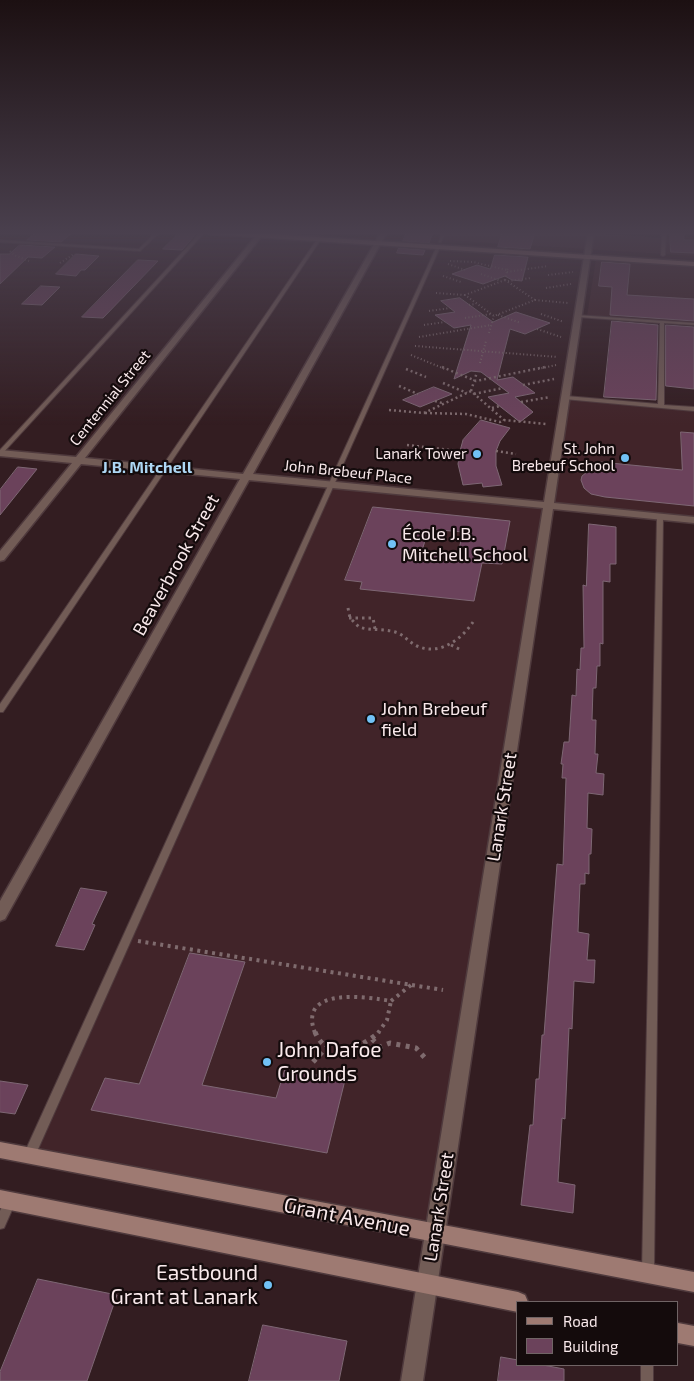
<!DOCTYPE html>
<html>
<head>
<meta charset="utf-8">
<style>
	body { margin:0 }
	#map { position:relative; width:694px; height:1381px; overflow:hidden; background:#331d21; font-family:"Exo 2",sans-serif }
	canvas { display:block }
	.legend { position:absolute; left:516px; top:1301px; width:162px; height:65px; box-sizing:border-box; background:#140b0c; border:1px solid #706465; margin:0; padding:6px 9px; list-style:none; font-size:15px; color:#f9e9eb }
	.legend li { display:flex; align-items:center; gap:10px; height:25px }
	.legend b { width:25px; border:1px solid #706465 }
</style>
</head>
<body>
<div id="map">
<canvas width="694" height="1381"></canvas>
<ul class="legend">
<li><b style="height:6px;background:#9e7a72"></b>Road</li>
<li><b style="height:14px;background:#6b425b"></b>Building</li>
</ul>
</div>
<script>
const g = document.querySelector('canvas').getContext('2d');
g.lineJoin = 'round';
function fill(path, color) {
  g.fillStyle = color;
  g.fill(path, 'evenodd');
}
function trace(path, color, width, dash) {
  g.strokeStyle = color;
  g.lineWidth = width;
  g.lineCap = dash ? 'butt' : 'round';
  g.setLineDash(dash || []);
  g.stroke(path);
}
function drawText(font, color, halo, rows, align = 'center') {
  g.font = font + ' "Exo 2",sans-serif';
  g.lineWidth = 4.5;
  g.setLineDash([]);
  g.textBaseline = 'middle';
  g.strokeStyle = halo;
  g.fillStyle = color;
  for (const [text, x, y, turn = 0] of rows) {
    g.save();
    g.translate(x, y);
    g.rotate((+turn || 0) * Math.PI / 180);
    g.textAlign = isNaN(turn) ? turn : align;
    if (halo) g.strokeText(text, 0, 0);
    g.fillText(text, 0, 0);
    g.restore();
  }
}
const built = new Path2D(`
	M446,232H571L694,240V256L443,240Z
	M596,259L694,265V323L587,316Z
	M566,398L694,409V520L550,506L435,1234L29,1156L331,485L549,506Z`);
const building = new Path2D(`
	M37,232H73L61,242L27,240Z
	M407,232H433L429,243L403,241Z
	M503,232H535L530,249L498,247Z
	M670,232H684V240H694V253L671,252Z
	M179,233L196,234L182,250L163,249Z
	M20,245L55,247L42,258L28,257L0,284V254H9Z
	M399,248L425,250L423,255L397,253Z
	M76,254L99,256L85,270H81L76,276L56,274Z
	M495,255L528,257L522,281L512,280L505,276L483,284L452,274L477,265L490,269Z
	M138,260L158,261L103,318L82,317Z
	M602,262L630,264L627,295L694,299V321L610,315L612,287L599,286Z
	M41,286L60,287L42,305L22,304Z
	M460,298L493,322L516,312L550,323L525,334L510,329L497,380L513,377L535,393L515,397L533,412L520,422L488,397L509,393L481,372L471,371L454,379L471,325L454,328L435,315L455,312L441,301Z
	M612,321L658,325L656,400L604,397Z
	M666,325L694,327V389L666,386Z
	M434,387L452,394L420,407L403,400Z
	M481,420L510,428L500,441L496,451V466L502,485L483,487L482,483L463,485L458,464L460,451L463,440Z
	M681,432L694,433V506L605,497L591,494L584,488L581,480L582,476L600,462L682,470Z
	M18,467L37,469L0,515V490Z
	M373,507L510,521L502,564L482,563L474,601L360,589L362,582L345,580ZM429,529L463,532L457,558L421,555Z
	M589,524L616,527V564H610V582L603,581V644L600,643V666H597L596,688H593L592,720H596L595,754H598L596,773L604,774L603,795L588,793L587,828L592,829L591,854H589V874L585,873V884H580L578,932L589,934L587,960H595L594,983L574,981L572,1029L569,1028L565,1119L562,1118L558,1182L575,1185L573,1213L521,1205L530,1125H533L536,1079H539L542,1035H544L557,864L563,865L566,778H562L563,764H561L564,742H569L572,695L576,696L577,669L580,670L581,648H584L583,585L586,586Z
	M81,888L107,892L92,924L95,925L84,950L56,946Z
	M190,953L245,962L202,1085L276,1098L285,1069L345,1080L327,1153L91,1110L105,1078L139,1084Z
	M0,1081L28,1085L15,1114L0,1112Z
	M38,1279L117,1295L87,1381H0V1372Z
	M263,1325L347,1341L339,1381H249Z
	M501,1357L518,1360V1365H543L564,1369V1381H498Z`);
const pathFar4 = new Path2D(`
	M10,251L14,255L29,261
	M450,261L473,262L507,270
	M60,263L74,254
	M448,264L465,270
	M507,272L548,266
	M481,274L501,281
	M548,275L573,272
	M443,276L461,282
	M505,280L508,267
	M505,280L535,300L494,316L465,295Z
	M508,281L531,278
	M546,288L571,284
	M436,293L465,295
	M535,300L568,303
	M469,305L476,304
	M429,311L450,308
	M541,314L564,322
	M498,315L521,323
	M465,318L491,314
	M424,325L445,322
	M537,329L561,337
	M489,333L494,316
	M419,337L491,325
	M415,346L558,357
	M411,355L445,369
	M480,363L486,341
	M538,369L556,365`);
const pathFar3 = new Path2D(`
	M442,367L476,381L545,367
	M406,369L426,377
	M443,383L467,393
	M523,385L554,379
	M399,386L418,394
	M471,391L477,372
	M474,394L503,388
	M435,401L442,403
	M521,402L550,397
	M492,408L500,406
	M389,410L424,413L471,391L504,420
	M425,413L466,414L500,422L504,420L546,424
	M407,445L460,451
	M496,451L516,454`);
const pathFar2 = new Path2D(`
	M348,608L350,618L359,627C371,631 385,628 398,633C405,636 410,643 417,646C439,656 461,640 473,622
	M349,618H373L375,629
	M451,645L461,650`);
const pathFar1 = new Path2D(`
	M138,941L443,990
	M391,1001L411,985
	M315,1033C297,986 367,997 391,1001
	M378,1033L387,1020L391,1001`);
const path = new Path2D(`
	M315,1032C327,1062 362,1048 379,1032
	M372,1039L380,1047L390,1043L416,1048L425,1058
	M313,1062L328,1046`);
const service = new Path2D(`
	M156,232H160L140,251L0,242V240L139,249Z
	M201,232H205L2,454L0,455V450Z
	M322,232H326L323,234L321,233Z
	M442,232H446L441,242H439Z
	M580,232H592L593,233L591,234Z
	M662,232H666L665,255L663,256L661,255Z
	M318,238L321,239L3,712H0V704Z
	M437,246L440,247L35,1156L33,1159L29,1161L25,1159L23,1156Z
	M576,315L694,323V325L664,323V405L694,407V411L564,399L563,398L566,396L658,404L660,323L578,317H576Z
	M660,515L663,517L654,1272L652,1276L648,1278L644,1276L642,1272L657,517Z
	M10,1196L14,1197L16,1201L4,1228L0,1229V1211L6,1197Z
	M641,1365H653V1381H641Z`);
const minor = new Path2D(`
	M259,232H265L85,458L243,474L381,232H387L253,474L544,502L588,232H594L554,503L694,517V523L553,509L423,1381H401L543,508L249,480L5,919L0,921V901L240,479L81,464L4,560L0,561V551L72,463L0,456V450L76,457Z`);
const secondary = new Path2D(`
	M207,232H240L694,262V266L210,234Z
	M0,1142L694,1272V1292L0,1158Z
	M0,1190L518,1292L525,1295L528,1302H518V1312L0,1208Z
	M678,1323L694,1326V1346L678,1343Z`);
const markers = [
	[477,454,5,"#71c1f5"],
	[625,458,5,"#71c1f5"],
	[392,544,5,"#71c1f5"],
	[371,719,5,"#71c1f5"],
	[267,1062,5,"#71c1f5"],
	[268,1285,5,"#71c1f5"]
];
const farStreetnames = [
	["Centennial Street",110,398,-51],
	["John Brebeuf Place",348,472,6]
];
const farPoinames = [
	["St. John",615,449],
	["Brebeuf School",615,466],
	["Lanark Tower",467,454]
];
const farNeighbourhoodnames = [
	["J.B. Mitchell",147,468]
];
const poiNames = [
	["École J.B.",402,534],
	["Mitchell School",402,555],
	["John Brebeuf",381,709],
	["field",381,730]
];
const streetNames = [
	["Beaverbrook Street",176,565,-61],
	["Lanark Street",502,807,-81],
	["Lanark Street",439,1207,-81]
];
const nearPoinames = [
	["John Dafoe",277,1050],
	["Grounds",277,1074],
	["Eastbound",258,1273,"right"],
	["Grant at Lanark",258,1297,"right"]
];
const nearStreetnames = [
	["Grant Avenue",347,1217,11]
];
fill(built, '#412429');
fill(building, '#6b425b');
trace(building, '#7e6774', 1);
trace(service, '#4f3a3d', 2);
trace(minor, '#4f3a3d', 3);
trace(secondary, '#4f3a3d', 3);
trace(pathFar4, '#7f6b6e', 2, [1, 2.5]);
trace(pathFar3, '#7f6b6e', 2.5, [2, 3]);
trace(pathFar2, '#7f6b6e', 3, [2.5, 4]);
trace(pathFar1, '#7f6b6e', 4, [3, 4.5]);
trace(path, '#7f6b6e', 5, [4, 5.5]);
fill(service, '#725c56');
fill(minor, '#725c56');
fill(secondary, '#9e7a72');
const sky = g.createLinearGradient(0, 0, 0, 425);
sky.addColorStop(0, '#1c1012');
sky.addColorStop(0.55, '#4a404e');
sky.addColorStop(1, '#4a404e00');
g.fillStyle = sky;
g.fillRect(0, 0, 694, 425);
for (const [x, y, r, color] of markers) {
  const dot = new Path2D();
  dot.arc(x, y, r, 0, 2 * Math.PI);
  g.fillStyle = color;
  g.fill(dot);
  trace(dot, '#140b0c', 2);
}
drawText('15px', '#f9e9eb', '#140b0c', farStreetnames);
drawText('15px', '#f9e9eb', '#140b0c', farPoinames, 'right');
drawText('bold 16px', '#add7f4', '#140b0c', farNeighbourhoodnames);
drawText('18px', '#f9e9eb', '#140b0c', poiNames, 'left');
drawText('18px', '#f9e9eb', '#140b0c', streetNames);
drawText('21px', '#f9e9eb', '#140b0c', nearPoinames, 'left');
drawText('21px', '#f9e9eb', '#140b0c', nearStreetnames);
</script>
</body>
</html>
